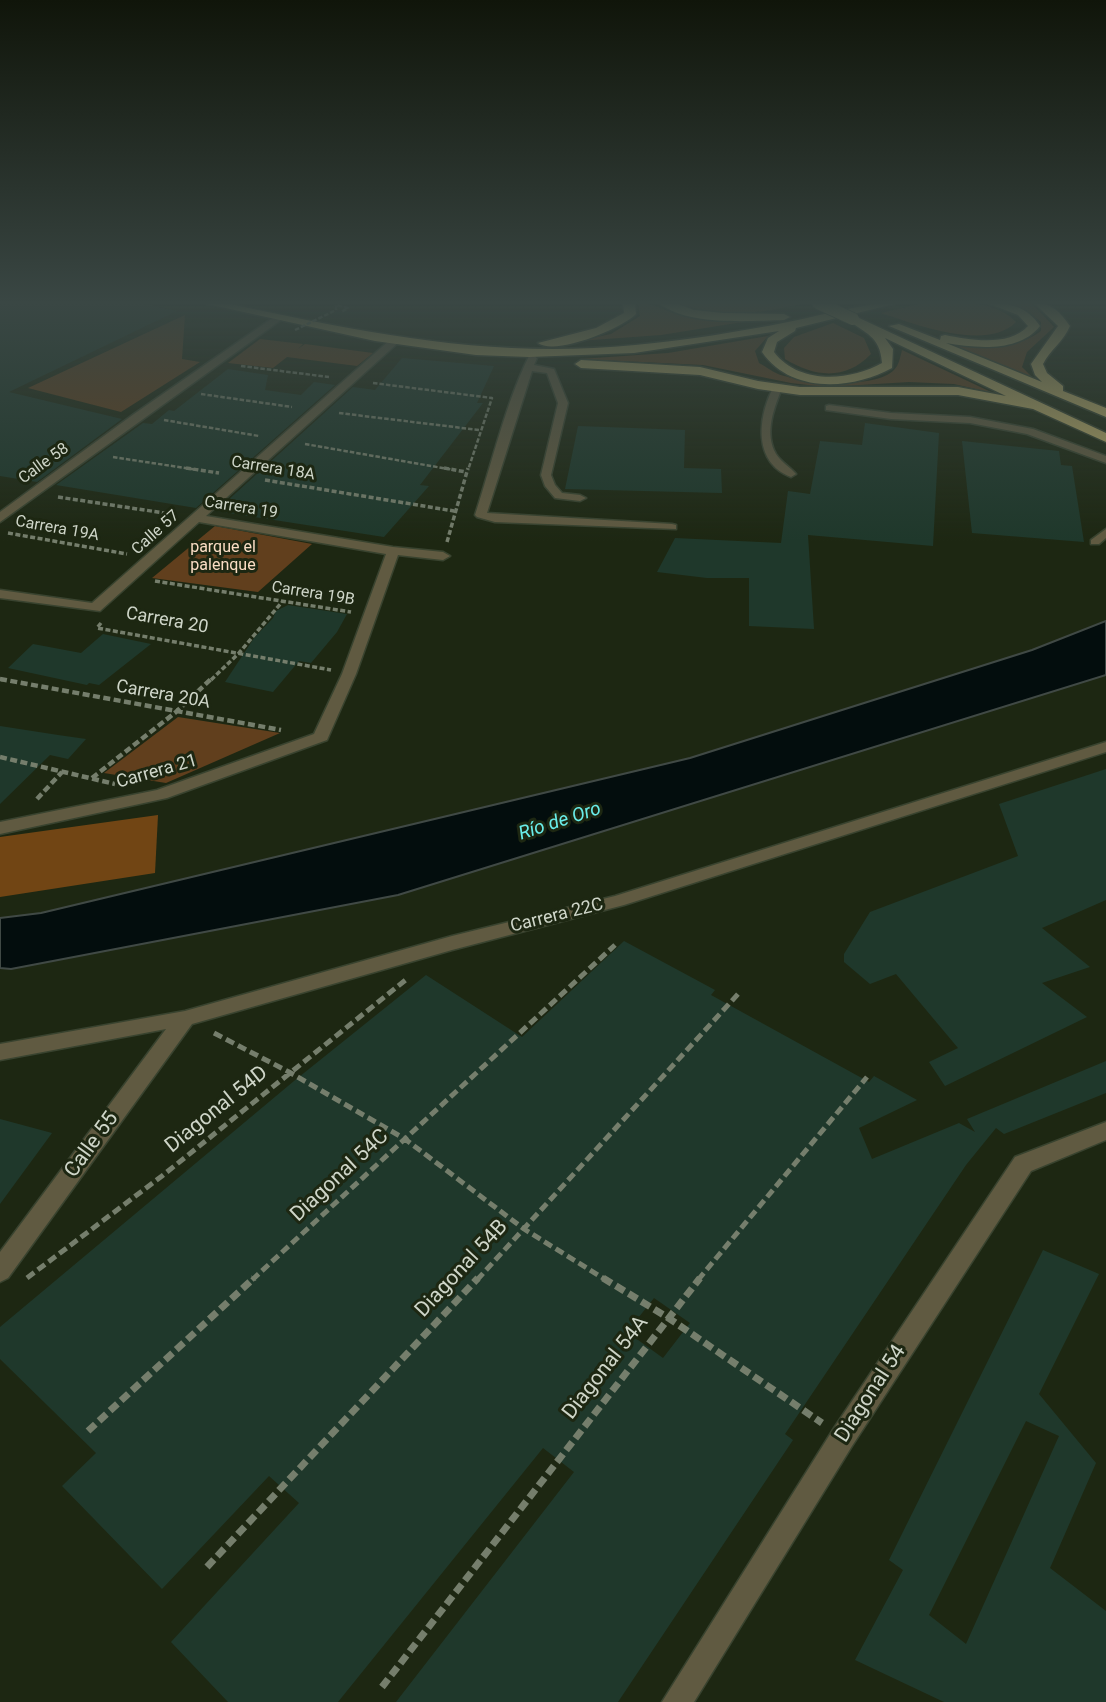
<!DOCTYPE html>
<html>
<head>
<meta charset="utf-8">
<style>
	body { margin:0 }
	canvas { display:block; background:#1d2712 }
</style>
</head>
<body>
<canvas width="1106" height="1702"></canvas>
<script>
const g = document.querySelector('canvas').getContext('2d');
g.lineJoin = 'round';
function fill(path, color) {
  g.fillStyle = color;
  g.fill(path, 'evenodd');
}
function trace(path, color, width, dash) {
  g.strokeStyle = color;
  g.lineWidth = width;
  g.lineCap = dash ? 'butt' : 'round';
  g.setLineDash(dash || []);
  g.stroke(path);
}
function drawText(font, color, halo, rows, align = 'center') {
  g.font = font + ' Roboto,sans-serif';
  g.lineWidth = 6;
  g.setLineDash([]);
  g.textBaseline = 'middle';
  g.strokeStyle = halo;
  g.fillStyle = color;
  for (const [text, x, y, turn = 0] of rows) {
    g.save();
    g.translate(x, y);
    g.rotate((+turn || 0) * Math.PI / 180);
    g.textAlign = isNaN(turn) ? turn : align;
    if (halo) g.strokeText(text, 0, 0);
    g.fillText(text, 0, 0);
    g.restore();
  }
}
const green = new Path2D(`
	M638,303C657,303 672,315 692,318C710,321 730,320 749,321L661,335L578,341L611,334L640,316Z
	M675,303H800L801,304C756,315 721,317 675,303Z
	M923,303C953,303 993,298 1016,322C987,352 914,324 881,313Z
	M1006,303H1032L1054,327L1027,352L1022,367L1032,377L939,340C973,346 1011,353 1041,331V322L1026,310Z
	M185,315L182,359L200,362L121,412L28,388Z
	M833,323L864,338L871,354C845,381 815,377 785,359L784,348L794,337Z
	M768,336L755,351L759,363C765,366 771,371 778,374C802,383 874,390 894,370C899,365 900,358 902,350L993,393L954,384L909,382L826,387L791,383L703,365L580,359L668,353Z
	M260,339L303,344L298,349L305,344L373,353L357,366L287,357L273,368L228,363Z
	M215,526L312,544L258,592L152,578Z
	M178,717L280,733L166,783L104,773Z`);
const forest = new Path2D(`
	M158,815L155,873L0,897V837Z`);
const water = new Path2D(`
	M1106,621V675L398,895L11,969L0,968V918L41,913L690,758L1032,650Z`);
const building = new Path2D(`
	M0,303H141L177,311L9,392L122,419L37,482L0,476Z
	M402,358L494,366L477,403H483L420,485L429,486L384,537L216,511L353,387L375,390Z
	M228,369L268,375L265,390L301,395L314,382L335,385L196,508L56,485L143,423L152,424L169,410L174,411Z
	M865,423L939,433L933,546L808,535L814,629L749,626V578H707L657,572L675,538L781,543L788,491L810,494L820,441L862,445Z
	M578,426L685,430L684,468L721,469L722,493L565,489Z
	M962,441L1059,451L1061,465L1072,466L1084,542L972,533Z
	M288,605L347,614L337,632L311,663L299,661L273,692L225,682L254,638L273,618L276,611Z
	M103,634L151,644L99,685L89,683L87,685L8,668L33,644L81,653Z
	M0,726L58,735L86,739L68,759L50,755L0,804Z
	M1106,769V900L1042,928L1090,967L1042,983L1087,1017L945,1086L929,1062L958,1048L896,974L870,984L844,962V954L870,912L1018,856L999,804Z
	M624,941L715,990L711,995L869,1082L874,1076L917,1100L859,1128L872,1159L959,1123L975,1132L967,1119L1106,1061V1093L1004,1134L996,1128L966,1165L785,1434L793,1440L618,1702H396L574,1472L543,1448L338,1702H228L171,1642L299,1503L269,1476L162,1589L62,1486L96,1453L0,1359V1327L294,1081L426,975L522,1037ZM654,1298L690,1323L663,1358L627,1332Z
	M0,1119L52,1133L0,1204Z
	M1043,1250L1099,1274L1039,1394L1096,1463L1050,1568L1106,1611V1702H944L855,1660L903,1570L889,1560ZM1026,1421L1059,1436L966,1644L929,1615Z`);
const pathFar4 = new Path2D(`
	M336,310V305L348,308L341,312
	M241,366L329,377
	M373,383L492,398L468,470
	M201,394L292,407
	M339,413L479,430
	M164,420L259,436
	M305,444L454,470
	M113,457L198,470`);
const pathFar3 = new Path2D(`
	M186,468L219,473
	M444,468L466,472
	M265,480L454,511
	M58,497L171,514
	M8,533L127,554
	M447,542L468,468
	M155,581L351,612
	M101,623L97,628L331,670
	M0,679L3,680
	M211,680L239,653L282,602`);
const pathFar2 = new Path2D(`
	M0,679L281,730
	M0,757L115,784
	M92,778L176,712L212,678
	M37,799L62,772`);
const pathFar1 = new Path2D(`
	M214,1033L289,1072L405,1139L524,1229L606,1280
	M27,1278L162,1176L408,978
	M252,1280L615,945
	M477,1280L739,993
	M698,1280L867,1077`);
const path = new Path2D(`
	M603,1278L667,1317L822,1423
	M88,1431L254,1278
	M207,1567L478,1278
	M382,1687L700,1278`);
const lane = new Path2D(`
	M532,355L537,358L534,365L554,369L568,403L551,475L555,485L562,493L580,495L586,498L580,501L555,498L545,486L541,475L558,403L547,373L532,371L487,513L672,524L676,525V529L495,522L477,517L475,515C492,463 505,405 529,356Z
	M774,386L782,388C774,408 764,433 776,454C781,462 790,467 796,474L791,477C752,462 758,416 774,386Z
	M829,405L891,413L970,417L1033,429L1106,456V463L1027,434L970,423L891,419L826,410V406Z
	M1106,529V538L1099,544H1091V540Z`);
const street = new Path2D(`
	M277,315L285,317L0,522V512L134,414Z
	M391,339L400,341L206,516L393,547L443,552L450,556L443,560L398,555L356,674L327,740L167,798L0,834V822L157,790L314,734L342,674L386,554L199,522L100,611L0,598V590L92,603Z
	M1106,742V752L624,905L452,950L192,1024L8,1278L0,1282V1252L166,1029L0,1060V1044L185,1011L452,936L615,896Z
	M1106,1122V1140L1031,1171L852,1446L694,1702H662L834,1428L1015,1157Z`);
const highway = new Path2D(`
	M203,303H225C368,333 488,359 635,345C687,340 738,332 788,322C824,315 861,303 898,303L796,328L795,331L777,342L774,352C799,385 850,381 882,363C880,335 865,334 847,319L857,317L1106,433V442L1033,409L958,395H800L758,389L700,375L581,368L575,364L581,360L700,367L758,381L800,387H958L1006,396L885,338L893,349L892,368C852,390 791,394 762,352L768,338L779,331L634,353L529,357L476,355L375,341Z
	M623,303H635L636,314C621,329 555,356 538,343L596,328L624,313Z
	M659,303H675L694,310L723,313L784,314L790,317L784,320C749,321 687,326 659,303Z
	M987,303C1009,303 1027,306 1040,326C1019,353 976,348 946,343L1042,382L1035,375L1031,364L1058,326L1034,303C1052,303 1060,312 1070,326C1064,341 1050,350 1043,364L1047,373L1063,386V391L1106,408V417L889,326L899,324L940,340L941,336L945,335C970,340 1009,347 1028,326L1018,315Z`);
const pathBridge = new Path2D(`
	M295,330L336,310`);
const highwayBridge = new Path2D(`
	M818,303L853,319`);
const farStreetnames = [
	["Calle 58",44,464,-36],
	["Carrera 18A",273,469,9],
	["Carrera 19",241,508,9],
	["Carrera 19A",57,529,10],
	["Calle 57",156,533,-42],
	["Carrera 19B",313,594,9]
];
const farParknames = [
	["parque el",223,548],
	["palenque",223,566]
];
const streetNames = [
	["Carrera 20",167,621,10],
	["Carrera 20A",163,695,10],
	["Carrera 21",157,772,-16],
	["Carrera 22C",557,916,-14]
];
const waterNames = [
	["Río de Oro",560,822,-18]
];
const nearStreetnames = [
	["Diagonal 54D",217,1110,-39],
	["Calle 55",92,1145,-54],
	["Diagonal 54C",340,1176,-43],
	["Diagonal 54B",462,1269,-47],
	["Diagonal 54A",606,1368,-52],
	["Diagonal 54",871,1394,-57]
];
fill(green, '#613f1d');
fill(forest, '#714514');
fill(water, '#030d0d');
trace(water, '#404945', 2);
fill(building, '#1f382b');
trace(lane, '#39432f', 3);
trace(street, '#39432f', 3);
trace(highway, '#39432f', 3);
trace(pathFar4, '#757e6c', 2.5, [4.5, 2]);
trace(pathFar3, '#757e6c', 3.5, [5, 2.5]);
trace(pathFar2, '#757e6c', 4.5, [7, 3.5]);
trace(pathFar1, '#757e6c', 5, [9, 4.5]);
trace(path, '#757e6c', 7, [10, 5]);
fill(lane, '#605a41');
fill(street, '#605a41');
fill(highway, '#b5a665');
trace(highwayBridge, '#39432f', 14, []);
trace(pathBridge, '#757e6c', 2.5, [4.5, 2]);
trace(highwayBridge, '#b5a665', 12);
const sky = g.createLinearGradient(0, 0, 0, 541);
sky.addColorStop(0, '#10150a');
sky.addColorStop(0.56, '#3a4744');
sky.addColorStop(1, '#3a474400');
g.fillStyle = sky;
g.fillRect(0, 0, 1106, 541);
drawText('16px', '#ced5c8', '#1d2712', farStreetnames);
drawText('16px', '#faddc4', '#1d2712', farParknames);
drawText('18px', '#ced5c8', '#1d2712', streetNames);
drawText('italic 19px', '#69edea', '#1d2712', waterNames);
drawText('21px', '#ced5c8', '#1d2712', nearStreetnames);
</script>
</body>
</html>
